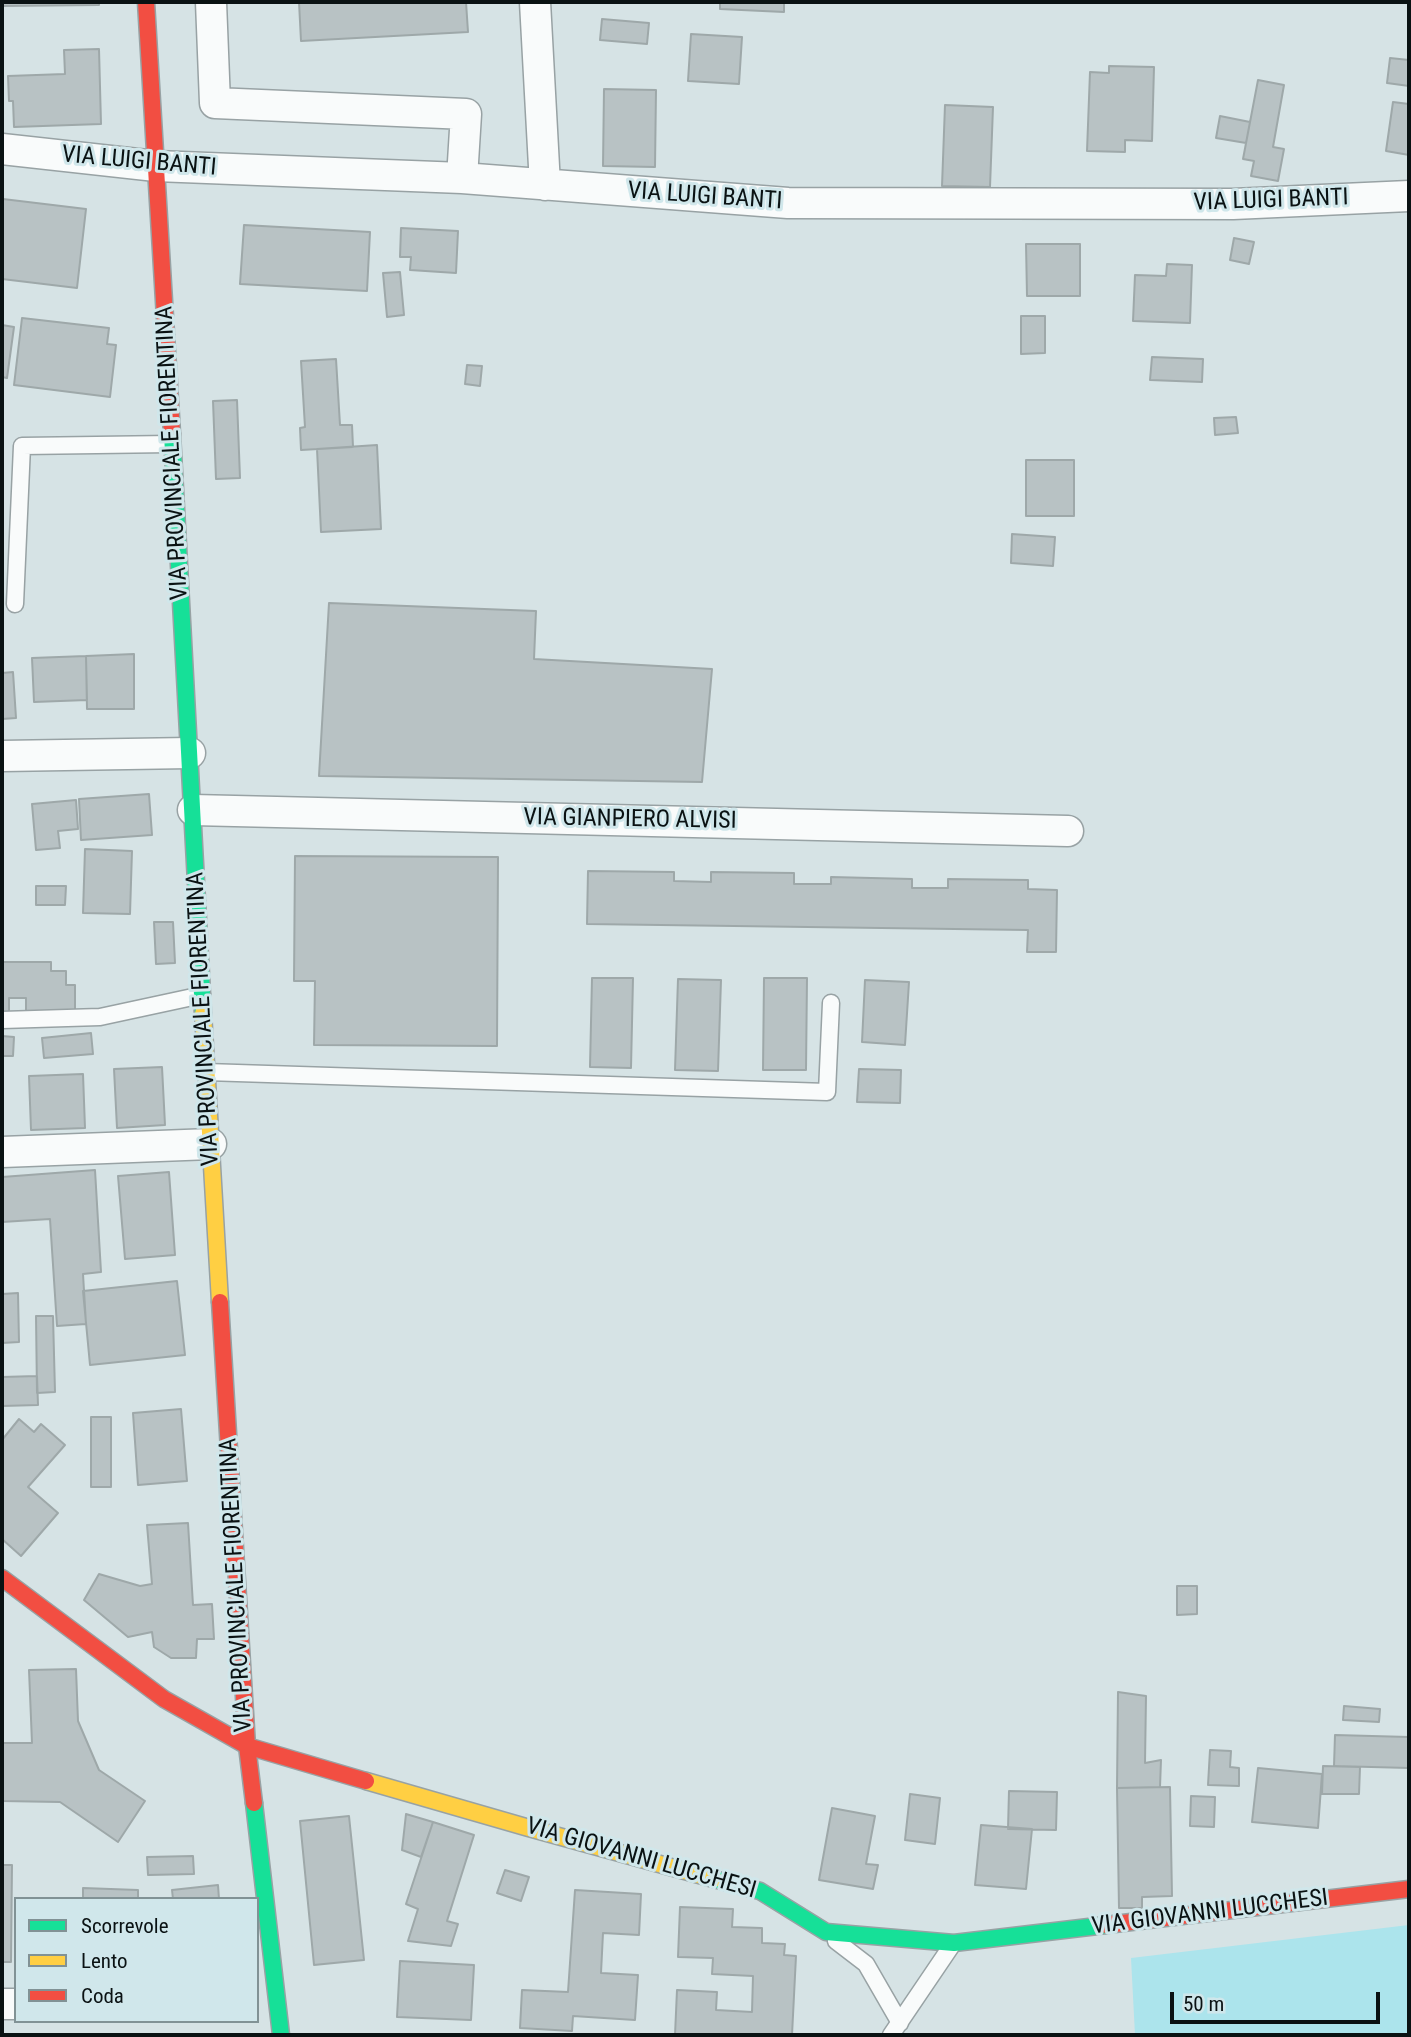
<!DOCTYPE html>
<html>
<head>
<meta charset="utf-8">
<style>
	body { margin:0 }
	#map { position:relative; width:1411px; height:2037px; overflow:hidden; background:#d6e3e5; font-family:"Roboto Condensed",sans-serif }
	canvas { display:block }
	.frame { position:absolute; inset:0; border:4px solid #0a1213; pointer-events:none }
	.legend { position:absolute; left:14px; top:1897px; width:245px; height:126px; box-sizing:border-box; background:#d0e7eb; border:2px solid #819295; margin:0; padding:9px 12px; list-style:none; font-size:21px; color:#0a1213 }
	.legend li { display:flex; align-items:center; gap:14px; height:35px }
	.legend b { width:35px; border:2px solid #819295 }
	.scale { position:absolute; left:1170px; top:1992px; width:210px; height:32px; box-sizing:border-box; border:4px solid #0a1213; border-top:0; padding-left:9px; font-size:21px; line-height:24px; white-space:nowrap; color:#0a1213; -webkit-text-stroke:5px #d0e7eb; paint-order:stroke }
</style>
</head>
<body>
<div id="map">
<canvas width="1411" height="2037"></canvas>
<div class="frame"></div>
<ul class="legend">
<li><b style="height:9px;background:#16e098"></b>Scorrevole</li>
<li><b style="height:9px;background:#ffcf43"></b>Lento</li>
<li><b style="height:9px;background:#f24e42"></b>Coda</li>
</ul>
<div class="scale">50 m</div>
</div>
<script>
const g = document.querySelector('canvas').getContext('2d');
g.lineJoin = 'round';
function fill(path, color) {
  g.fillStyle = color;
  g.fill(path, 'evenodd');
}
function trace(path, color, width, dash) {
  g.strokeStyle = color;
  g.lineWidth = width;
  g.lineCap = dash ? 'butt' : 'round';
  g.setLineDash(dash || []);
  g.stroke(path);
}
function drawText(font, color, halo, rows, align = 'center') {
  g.font = font + ' "Roboto Condensed",sans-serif';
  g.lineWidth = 6;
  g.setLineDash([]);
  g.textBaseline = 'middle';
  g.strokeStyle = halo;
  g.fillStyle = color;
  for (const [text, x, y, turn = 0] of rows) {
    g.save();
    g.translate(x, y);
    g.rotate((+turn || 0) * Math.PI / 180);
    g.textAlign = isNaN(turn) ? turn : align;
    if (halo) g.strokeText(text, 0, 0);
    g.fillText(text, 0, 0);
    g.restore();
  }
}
const green = new Path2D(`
	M1409,1925V2035H1135L1131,1958Z`);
const building = new Path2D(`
	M2,2H99V5L2,6Z
	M299,2H466L468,32L301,41Z
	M720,2H784V12L720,9Z
	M602,19L649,23L647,44L600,40Z
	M691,34L742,37L739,84L688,81Z
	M99,49L101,124L14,127L13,101H9L8,76L65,74L64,50Z
	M1390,58L1409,60V86L1387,83Z
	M1109,66L1154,67L1152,141L1125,140V152L1087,151L1090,72L1109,73Z
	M1258,80L1284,85L1273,147L1284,149L1278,181L1251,176L1254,161L1243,159Z
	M604,89L656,90L655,167L603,166Z
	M1393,102L1409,104V155L1386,151Z
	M945,105L993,107L990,187L942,186Z
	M1220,116L1250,122L1246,143L1216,138Z
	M3,199L86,209L77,288L2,279Z
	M244,225L370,232L367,291L240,284Z
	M401,228L458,231L456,273L410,270L411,257H400Z
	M1234,238L1254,242L1249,264L1230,260Z
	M1026,244H1080V296H1027Z
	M1167,264L1192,265L1190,323L1133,321L1135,275L1166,276Z
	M400,272L404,315L387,317L383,273Z
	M1021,316H1045V353L1021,354Z
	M22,318L109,328L107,344L116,345L110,397L14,385Z
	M2,325L14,327L7,378L2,377Z
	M1152,357L1203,359L1202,382L1150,380Z
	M336,359L340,425H352L353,447L301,450L300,428L305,427L301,361Z
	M467,365L482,366L480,386L465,384Z
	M237,400L240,478L216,479L213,401Z
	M1236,417L1238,433L1215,435L1214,418Z
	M377,445L381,529L321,532L317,449Z
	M1026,460H1074V516H1026Z
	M1012,534L1055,537L1053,566L1011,563Z
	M329,603L536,611L534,659L712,669L702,782L319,776Z
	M134,654V709H87L86,656Z
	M86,656L87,700L34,702L32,658Z
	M13,672L16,718L2,719V673Z
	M149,794L152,835L81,840L79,799Z
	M76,800L78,829L58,831L60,848L36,850L32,804Z
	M85,849L132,851L130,914L83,913Z
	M295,856L498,857L497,1046L314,1045L315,981H294Z
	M588,871L674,872V881L711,882V872L794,873V884H831V877L912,879V888H948V879L1028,880V889L1057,890L1056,952H1027L1028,930L587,924Z
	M36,886H66L65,905H36Z
	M154,922H173L175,963L156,964Z
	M2,962H51V971H66V985H75V1011H26V998H9V1015H2Z
	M592,978H633L631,1068L590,1067Z
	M764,978H807L806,1070H763Z
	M678,979L721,980L718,1071L675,1070Z
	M865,980L909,982L905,1045L862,1042Z
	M91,1033L93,1054L44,1058L42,1038Z
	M2,1036L14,1037L13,1056H2Z
	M162,1067L165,1125L117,1128L114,1069Z
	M859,1069L901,1070L900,1103L857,1102Z
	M83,1074L85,1128L31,1130L29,1076Z
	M95,1170L101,1272L83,1274L86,1324L57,1326L50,1219L2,1222V1177Z
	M169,1172L175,1255L125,1259L118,1176Z
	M177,1281L185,1355L90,1365L83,1291Z
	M18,1293L19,1342L2,1343V1294Z
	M36,1316H53L55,1392L37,1393Z
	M37,1376L38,1405L2,1406V1377Z
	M181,1409L187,1481L138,1485L133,1413Z
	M91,1417H111V1487H91Z
	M19,1419L34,1432L41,1424L65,1445L28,1487L58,1513L21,1556L2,1539V1440Z
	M188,1523L193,1605L212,1604L214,1639H197L196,1658H171L154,1647L152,1632L128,1637L84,1600L99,1574L140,1586L152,1584L147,1525Z
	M1177,1586H1197V1614L1177,1615Z
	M76,1669L78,1721L99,1770L145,1801L118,1842L60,1802L2,1801V1743H32L29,1670Z
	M1118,1692L1146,1696L1145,1763L1161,1760L1160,1787L1117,1788Z
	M1344,1706L1380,1709L1379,1722L1343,1720Z
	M1335,1735L1409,1737V1768L1334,1766Z
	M1210,1750L1231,1751L1230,1767L1239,1768V1786L1208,1785Z
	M1323,1766L1360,1767L1359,1794H1322Z
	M1258,1768L1322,1774L1318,1828L1252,1822Z
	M1170,1787L1172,1896L1142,1897V1908H1119L1117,1788Z
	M1009,1791L1057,1792L1056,1830L1008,1829Z
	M910,1794L940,1798L935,1844L905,1840Z
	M1191,1796L1215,1797L1214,1827L1190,1826Z
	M832,1808L875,1816L866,1864L878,1865L873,1889L819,1880Z
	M406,1814L433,1822L421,1857L402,1850Z
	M349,1816L364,1960L314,1965L300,1821Z
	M433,1822L474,1835L447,1921L458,1924L451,1946L408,1941L418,1909L406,1904Z
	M981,1825L1032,1829L1026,1889L975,1885Z
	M193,1856L194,1874L148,1875L147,1857Z
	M2,1865H12L11,1962H2Z
	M505,1870L529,1877L521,1901L497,1893Z
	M218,1885L219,1899H173L172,1890Z
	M83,1888L138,1890V1899H83Z
	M575,1890L641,1894L639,1935L603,1933L601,1973L638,1975L635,2020L573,2016L572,2031L520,2028L522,1990L568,1992Z
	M680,1907L733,1909L732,1927L762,1928V1943L785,1944L784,1955L796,1956L792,2035H675L677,1990L717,1992L716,2010L752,2012L753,1976L712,1974L713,1958L678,1957Z
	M400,1961L474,1965L471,2020L397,2017Z`);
const lane = new Path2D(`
	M15,604L22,446L171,444
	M2,1020L100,1017L202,995
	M206,1072L827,1092L831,1003
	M836,1941L866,1964L900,2023
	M891,2035L952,1945`);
const street = new Path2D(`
	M211,2L215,103L466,114L462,178
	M535,2L545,185
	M2,149L156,166L462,178L788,203L1233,204L1409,196
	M2,756L190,753
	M193,810L1068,831
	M2,1152L211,1144
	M2,2004H16`);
const fast = new Path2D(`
	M172,434L203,1013
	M254,1803L281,2035
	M714,1879L760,1891L826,1932L954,1943L1106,1925`);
const slow = new Path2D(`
	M203,1013L220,1302
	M366,1781L529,1828L714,1879`);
const jam = new Path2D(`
	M146,2L172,434
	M220,1302L247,1746L254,1803
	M2,1578L164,1699L247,1746L366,1781
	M1106,1925L1409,1889`);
const streetNames = [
	["VIA LUIGI BANTI",139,162,5],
	["VIA LUIGI BANTI",705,197,4],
	["VIA LUIGI BANTI",1271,201,-2],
	["VIA PROVINCIALE FIORENTINA",173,453,-93],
	["VIA GIANPIERO ALVISI",630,820,1],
	["VIA PROVINCIALE FIORENTINA",204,1019,-93],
	["VIA PROVINCIALE FIORENTINA",237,1585,-93],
	["VIA GIOVANNI LUCCHESI",641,1859,16],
	["VIA GIOVANNI LUCCHESI",1210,1913,-7]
];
fill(green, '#ace4ec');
fill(building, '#b8c2c4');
trace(building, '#9ea8a9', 2);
trace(lane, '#98a2a4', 19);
trace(street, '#98a2a4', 33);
trace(fast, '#98a2a4', 19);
trace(slow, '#98a2a4', 19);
trace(jam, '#98a2a4', 19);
trace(lane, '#f9fbfb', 16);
trace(street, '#f9fbfb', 30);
trace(fast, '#16e098', 16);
trace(slow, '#ffcf43', 16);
trace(jam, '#f24e42', 16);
drawText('24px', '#0a1213', '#d0e7eb', streetNames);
</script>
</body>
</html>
